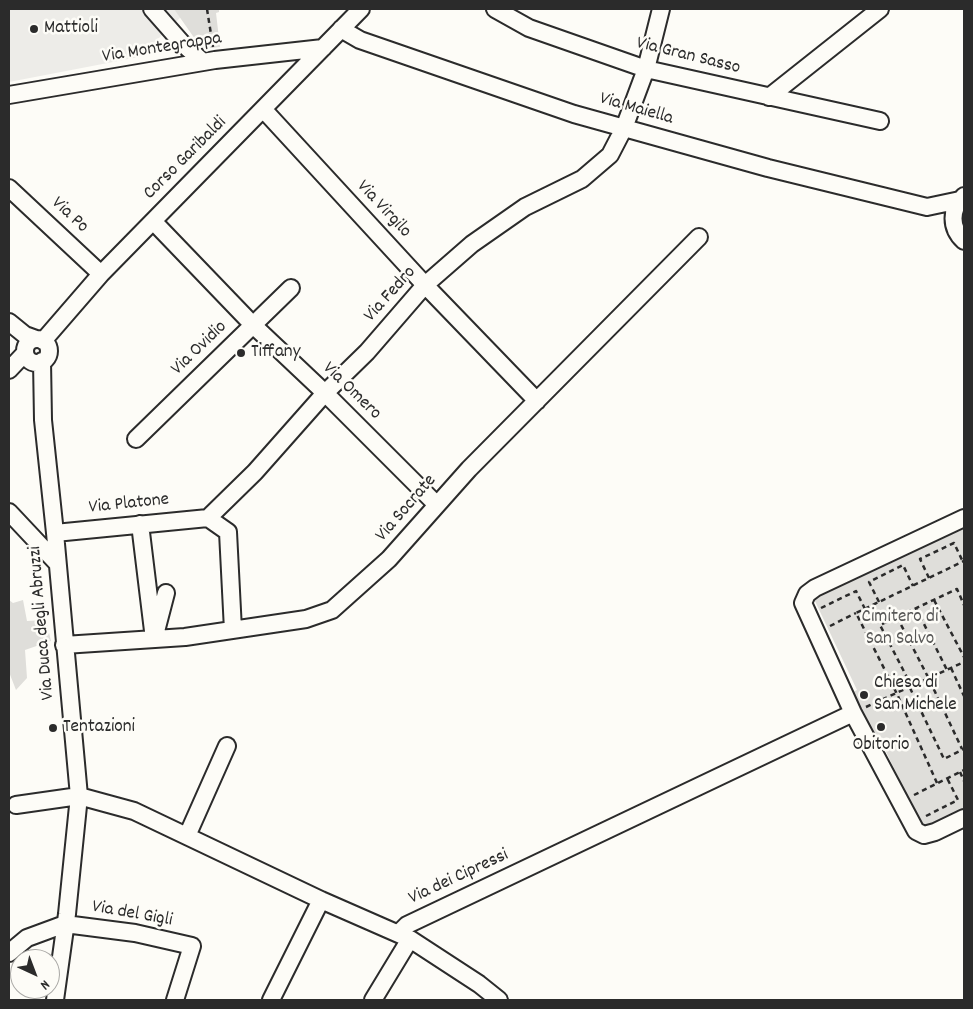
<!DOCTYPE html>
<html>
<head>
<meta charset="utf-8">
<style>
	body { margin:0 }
	#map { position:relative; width:973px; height:1009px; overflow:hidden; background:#fdfcf7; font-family:Dekko,sans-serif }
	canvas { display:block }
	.frame { position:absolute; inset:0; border:10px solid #2b2b2b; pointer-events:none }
	.north { position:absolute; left:10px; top:949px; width:50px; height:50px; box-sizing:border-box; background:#fdfcf7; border:1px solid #a9a8a5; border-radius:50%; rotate:137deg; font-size:14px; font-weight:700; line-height:20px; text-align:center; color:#2b2b2b }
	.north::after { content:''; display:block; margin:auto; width:18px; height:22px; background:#2b2b2b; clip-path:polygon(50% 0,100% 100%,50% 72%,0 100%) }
</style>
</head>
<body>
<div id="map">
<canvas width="973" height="1009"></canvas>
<div class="frame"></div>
<div class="north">N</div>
</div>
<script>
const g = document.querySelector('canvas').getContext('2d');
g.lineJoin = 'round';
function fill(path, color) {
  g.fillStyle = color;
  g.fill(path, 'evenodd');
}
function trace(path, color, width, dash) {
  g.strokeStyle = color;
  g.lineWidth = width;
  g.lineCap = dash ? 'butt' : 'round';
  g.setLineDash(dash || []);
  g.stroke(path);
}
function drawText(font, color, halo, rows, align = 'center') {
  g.font = font + ' Dekko,sans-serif';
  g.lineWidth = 5;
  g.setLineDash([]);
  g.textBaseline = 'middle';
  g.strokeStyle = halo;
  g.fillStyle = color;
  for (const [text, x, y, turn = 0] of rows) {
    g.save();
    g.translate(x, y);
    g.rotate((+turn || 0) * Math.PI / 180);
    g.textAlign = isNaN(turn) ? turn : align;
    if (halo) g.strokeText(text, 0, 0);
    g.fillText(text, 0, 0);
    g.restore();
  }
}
const built = new Path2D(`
	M9,9H174L181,17L139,57L9,82Z`);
const green = new Path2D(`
	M174,9H219V12L216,13L220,47L202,49Z
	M964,526V809L923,829L879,737L870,741L848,695L857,690L814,599Z
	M9,600L13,603L23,600L27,621L46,620L51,641L25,650L27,678L16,690L9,672Z`);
const path = new Path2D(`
	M207,9L213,47
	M929,578L920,559L954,543L963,562
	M934,600L964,657
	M879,602L869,582L903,565L913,586
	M821,608L856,591L865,609
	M916,608L947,670
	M897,617L929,679L962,749
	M830,626L856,613
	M951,668L964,696
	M912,687L880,625L957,589L964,605
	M910,688L944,759L964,749
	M866,707L964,662
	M960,772L964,781
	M937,783L897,694L856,613L964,561
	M914,795L964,770
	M926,816L958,800L947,778`);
const minor = new Path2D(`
	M152,9L182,43L203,62
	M495,9L529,28L646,69L880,121
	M341,29L360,40L574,114L768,168L927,207L960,200
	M9,95L215,60L323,48
	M769,97L880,9
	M263,109L425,285L537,401
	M9,188L101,274
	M964,196C950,209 950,228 964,241
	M153,221L253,325L325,393L437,505
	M9,322L25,335L36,339
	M25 351a12 12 0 1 1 24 0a12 12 0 1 1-24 0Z
	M43,341L101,274L361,9
	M42,361L43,420L55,533L79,796L67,914L55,1000
	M9,370L25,353
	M136,439L291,288
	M9,512L56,562
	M208,518L255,472L325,393L367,352L425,285L472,244L525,207L582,179L610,155L624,128L646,69L661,9
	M208,518L228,532L233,630
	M964,518L815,588L807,594L803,603L853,713L916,831L924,835L935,832L964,818
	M140,524L154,639L166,593
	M55,533L208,518
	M64,645L185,637L306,619L332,610L389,559L469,469L699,237
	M16,805L79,796L134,811L321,900L410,939L479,984L499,1000
	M187,836L227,746
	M399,933L407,925L853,713
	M9,953L27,938L65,924L135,933L192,946L175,1000
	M271,1000L321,900
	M373,1000L410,939`);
const markers = [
	[34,29,5,"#2b2b2b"],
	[241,353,5,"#2b2b2b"],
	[864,695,5,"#2b2b2b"],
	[881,727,5,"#2b2b2b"],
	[53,728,5,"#2b2b2b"]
];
const poiNames = [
	["Mattioli",44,29],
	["Tiffany",251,353],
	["Chiesa di",874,684],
	["San Michele",874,706],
	["Tentazioni",63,728],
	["Obitorio",881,746,"center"]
];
const streetNames = [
	["Via Montegrappa",162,49,-9],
	["Via Gran Sasso",688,57,14],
	["Via Maiella",636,110,16],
	["Corso Garibaldi",186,159,-45],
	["Via Virgilo",383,210,47],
	["Via Po",69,216,43],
	["Via Fedro",391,295,-48],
	["Via Ovidio",200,349,-44],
	["Via Omero",351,392,44],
	["Via Platone",129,505,-6],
	["Via Socrate",407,509,-49],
	["Via Duca degli Abruzzi",43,623,-95],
	["Via dei Cipressi",459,878,-25],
	["Via del Gigli",132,915,10]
];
const parkNames = [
	["Cimitero di",900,618],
	["San Salvo",900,640]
];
fill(built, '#edece8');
fill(green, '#dfdeda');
trace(minor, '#2b2b2b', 20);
trace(path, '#2b2b2b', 2.5, [5, 4]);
trace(minor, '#fdfcf7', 16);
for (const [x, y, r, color] of markers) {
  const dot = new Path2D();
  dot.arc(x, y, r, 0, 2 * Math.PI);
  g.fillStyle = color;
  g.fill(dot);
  trace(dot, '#fdfcf7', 2);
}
drawText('19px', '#2b2b2b', '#fdfcf7', poiNames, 'left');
drawText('19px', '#2b2b2b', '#fdfcf7', streetNames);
drawText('19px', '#585857', '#fdfcf7', parkNames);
</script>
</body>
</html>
